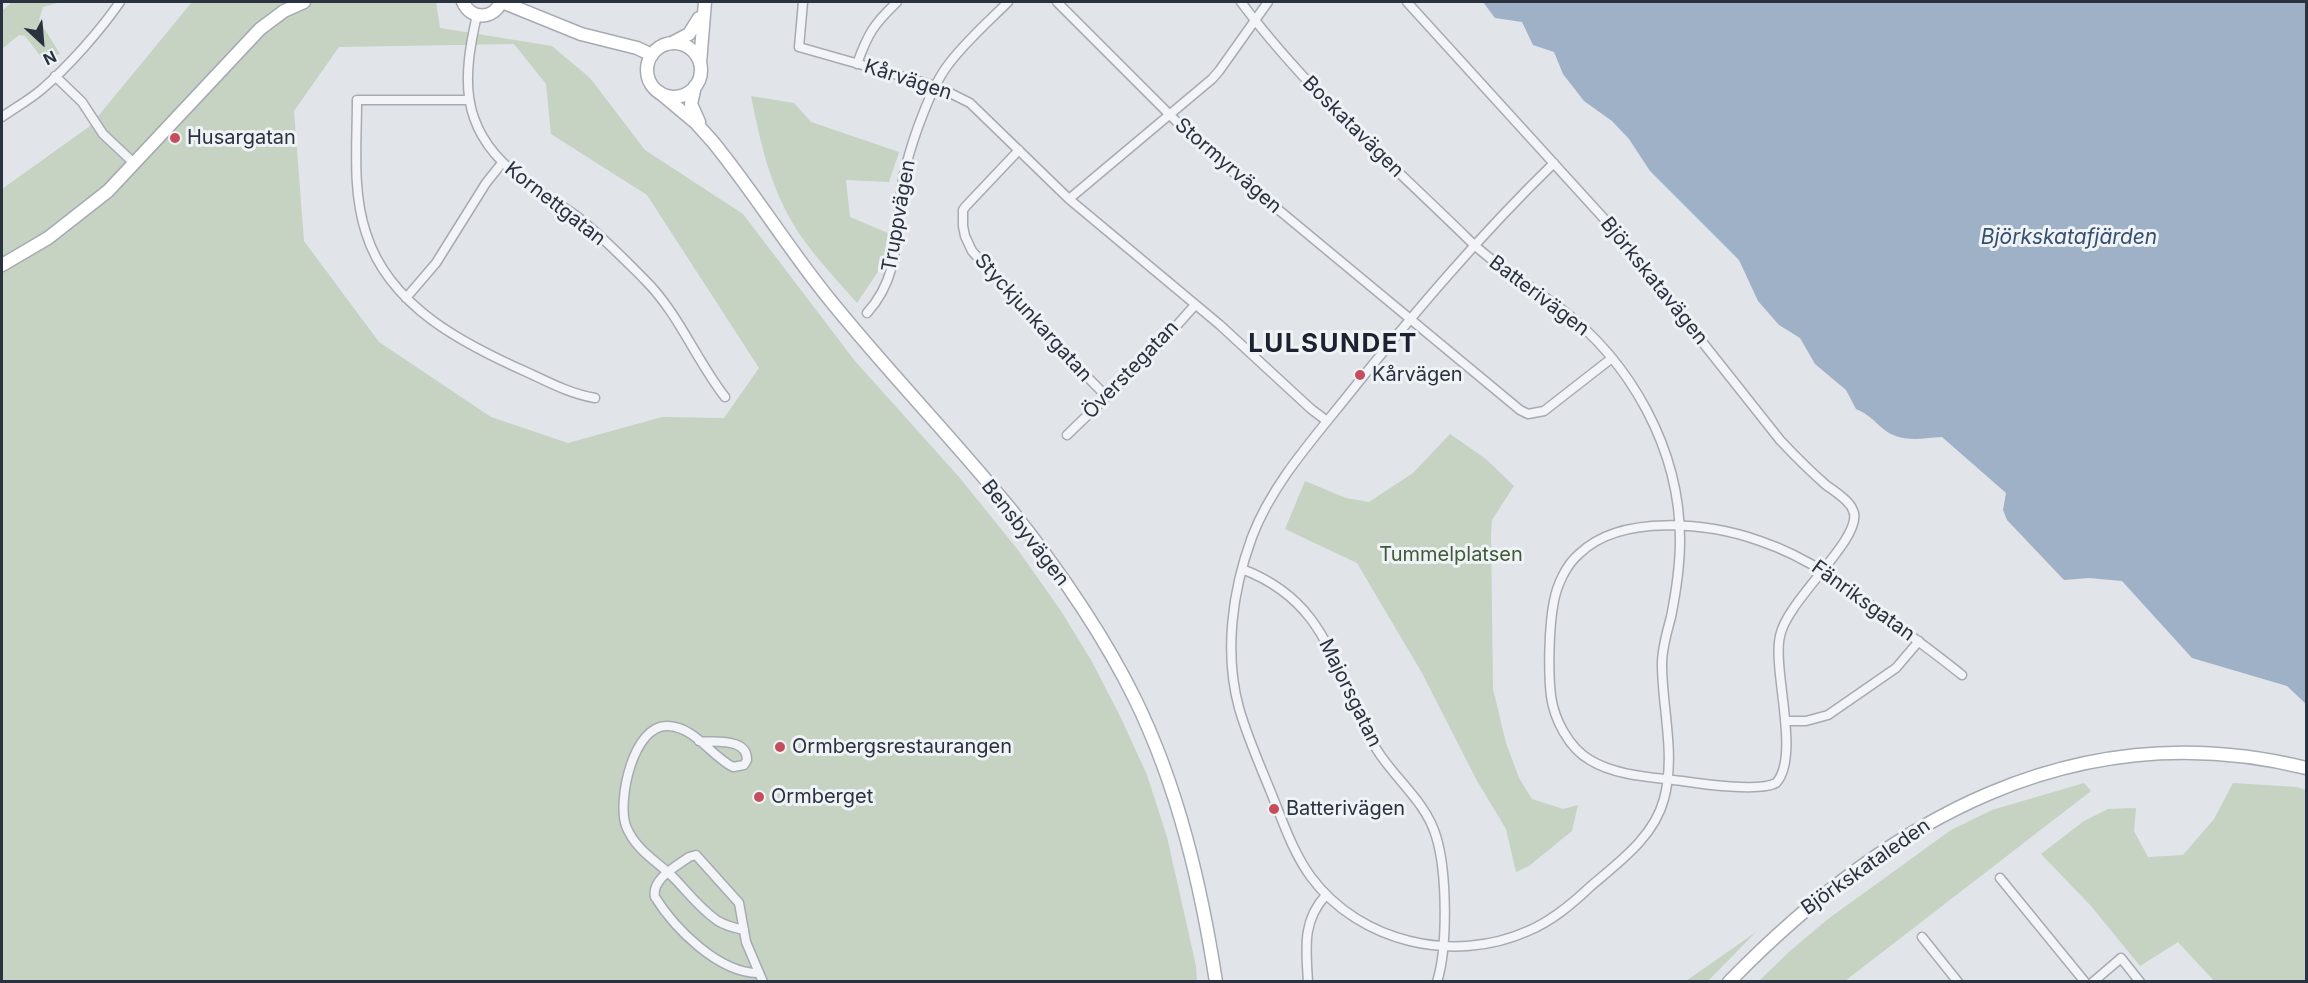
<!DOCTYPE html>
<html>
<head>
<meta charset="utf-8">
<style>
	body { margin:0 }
	#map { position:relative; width:2308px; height:983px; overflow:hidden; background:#e1e4e9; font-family:Inter,sans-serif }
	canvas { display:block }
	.frame { position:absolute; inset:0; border:3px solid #2a313f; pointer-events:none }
	.north { position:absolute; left:12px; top:12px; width:60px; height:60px; -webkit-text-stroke:4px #f0f3f6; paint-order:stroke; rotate:154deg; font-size:16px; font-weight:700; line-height:24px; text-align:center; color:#2a313f }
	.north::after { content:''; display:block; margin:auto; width:21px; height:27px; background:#2a313f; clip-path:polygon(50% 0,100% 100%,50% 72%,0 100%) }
</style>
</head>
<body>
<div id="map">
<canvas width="2308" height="983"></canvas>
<div class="frame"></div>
<div class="north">N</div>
</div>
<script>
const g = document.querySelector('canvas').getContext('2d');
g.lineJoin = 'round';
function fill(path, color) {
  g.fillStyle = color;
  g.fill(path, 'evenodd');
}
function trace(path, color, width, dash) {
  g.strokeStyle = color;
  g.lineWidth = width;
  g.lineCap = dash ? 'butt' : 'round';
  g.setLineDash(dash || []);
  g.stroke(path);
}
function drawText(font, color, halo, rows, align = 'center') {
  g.font = font + ' Inter,sans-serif';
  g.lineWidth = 6;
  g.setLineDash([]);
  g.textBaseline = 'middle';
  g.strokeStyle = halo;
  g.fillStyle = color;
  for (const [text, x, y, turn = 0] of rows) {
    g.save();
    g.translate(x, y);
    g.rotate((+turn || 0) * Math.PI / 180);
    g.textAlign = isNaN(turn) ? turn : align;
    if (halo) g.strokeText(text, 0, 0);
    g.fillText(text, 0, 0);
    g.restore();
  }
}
const green = new Path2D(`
	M12,2H61L43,7L39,20L60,54L42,58L25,36L19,35L2,49V11Z
	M192,2H436L440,28L552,46L590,78L645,150L743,214L855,361L959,477L1018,550L1061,611L1091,660L1120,716L1147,775L1167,837L1196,966L1197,981H2V189L90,126ZM514,44L546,84L551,134L647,195L759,368L724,418L662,417L568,443L491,417L379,342L304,241L294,111L339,47Z
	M751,96L794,103L811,122L899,152L889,182L846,180L850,217L888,233L883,264L857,303C832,274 803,245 786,211C767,175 759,135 751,96Z
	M1450,434L1486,459L1514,486L1492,520L1491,534L1493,689L1506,743L1519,778L1532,799L1563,809L1578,805L1572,831L1529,866L1516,872L1506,829L1476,779L1422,673L1357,563L1285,529L1305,481L1346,498L1369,502L1413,473Z
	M2084,783L2091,791L1845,981H1759L1790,951L1828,919L1951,830L1992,810Z
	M2233,783L2297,787L2306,790V981H2214L2178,942L2140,966L2091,906L2041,854L2084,821L2108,809L2136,808L2134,831L2148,857L2183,855L2214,819Z
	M1756,932L1708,981H1686Z`);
const water = new Path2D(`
	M1483,2H2306V704L2287,686L2192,658L2122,581L2089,578L2064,580L2007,520L2003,510L2006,493L1942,437C1923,438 1903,443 1886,431C1874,422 1872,416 1856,409L1846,390L1815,364L1800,338L1779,325L1758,301L1739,260L1650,171L1629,139L1612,121L1584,101L1563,74L1554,52L1533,45L1522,22L1495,18Z`);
const street = new Path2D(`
	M803,2L799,47L936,86L970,103L1069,199L1220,325L1311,409L1327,421
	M1057,2L1198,143L1520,410L1528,414L1544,411L1612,358
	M1241,2C1306,89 1389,162 1467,238C1495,266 1529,284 1560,308C1631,362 1680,449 1680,540C1680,565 1676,592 1671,617C1667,632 1662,648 1662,664C1662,708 1676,755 1664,799C1654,837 1619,862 1591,886C1572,904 1552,921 1528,931C1454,964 1360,943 1311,877C1292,851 1282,819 1270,790C1259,763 1247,736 1239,708C1224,653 1232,591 1252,537C1272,484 1314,438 1349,394C1414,313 1480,235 1554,163
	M1407,2L1608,223L1780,440C1795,456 1810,471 1826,485C1834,491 1844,497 1850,505C1852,507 1853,511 1854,513C1860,541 1787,600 1780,636C1772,670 1801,756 1776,783C1760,792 1701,784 1682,781C1652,777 1616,776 1590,760C1569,748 1554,719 1551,696C1548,671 1549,625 1554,601C1557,585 1566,565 1579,554C1621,513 1709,523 1760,541C1814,559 1854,592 1898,626C1919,642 1941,658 1962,675
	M477,15C463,76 459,125 511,170C531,187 554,200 575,215C600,234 623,258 645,280C679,314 696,360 725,397
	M857,64C868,33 874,24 897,2
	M55,76L82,102L103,134L135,164
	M469,100H357C357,144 352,191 366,233C389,307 465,345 531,374C552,384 572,394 595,398
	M2,117C15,108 29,100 41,90C69,66 99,32 120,2
	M1019,150L966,206L963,210V226L965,236L972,251L1062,351L1106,396
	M1069,199L1212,79L1219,71L1268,2
	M406,298L436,263L486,183L502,163
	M867,313C907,269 892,218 906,166C913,138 931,87 948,65C965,42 988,22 1008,2
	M1067,435L1153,352L1195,305
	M1242,569C1334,604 1333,678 1377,750C1395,779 1426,802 1436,836C1447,871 1448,947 1437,982
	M1785,721H1806L1828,715L1896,668L1919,641
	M699,741C715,743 747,737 747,760L744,765L733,767C711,756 695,727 668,726C633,724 617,801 626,826C635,849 655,860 672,876C687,891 700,909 718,921C726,926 735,928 744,930
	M2000,878L2085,982
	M1922,937L1958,982
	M758,973C719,973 675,929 655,897C651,879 677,866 689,857L696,855L739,903L746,942L763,982
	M1308,982C1306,948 1302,921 1326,895
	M2093,982L2121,958L2140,982`);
const secondary = new Path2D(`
	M463,2C471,20 493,20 501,2
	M502,2L581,34L637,48L652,55
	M672,43L689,34L699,18
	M647 70a27 27 0 1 1 54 0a27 27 0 1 1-54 0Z
	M700,63L705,2
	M695,86L691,104L699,122
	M659,92L696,123L713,142C753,191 786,245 826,295C885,369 952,437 1012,511C1058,569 1102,632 1135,699C1178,787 1201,885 1216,982
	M2,265L48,238L108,191L260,29L284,11L304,2
	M1729,982C1886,821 2075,711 2306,768`);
const markers = [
	[175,138,6,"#c64d5c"],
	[1360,375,6,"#c64d5c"],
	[780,747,6,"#c64d5c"],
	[759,797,6,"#c64d5c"],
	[1274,809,6,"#c64d5c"]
];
const streetNames = [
	["Kårvägen",908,80,18],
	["Boskatavägen",1353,127,45],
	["Stormyrvägen",1228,166,41],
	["Kornettgatan",555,204,38],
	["Truppvägen",899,216,-80],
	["Björkskatavägen",1654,281,51],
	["Batterivägen",1539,296,37],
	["Styckjunkargatan",1033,318,48],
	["Överstegatan",1131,370,-46],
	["Bensbyvägen",1025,533,52],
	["Fänriksgatan",1863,601,36],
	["Majorsgatan",1350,693,64],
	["Björkskataleden",1866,867,-35]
];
const poiNames = [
	["Husargatan",187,138],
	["Kårvägen",1372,375],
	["Ormbergsrestaurangen",792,747],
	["Ormberget",771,797],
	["Batterivägen",1286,809]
];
const parkNames = [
	["Tummelplatsen",1451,555]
];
const waterNames = [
	["Björkskatafjärden",2069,238]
];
const districtNames = [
	["LULSUNDET",1333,344]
];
fill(green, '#c6d2c2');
fill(water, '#9eb1c7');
trace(street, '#a6abb3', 11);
trace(secondary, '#a6abb3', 15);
trace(street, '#f3f4f7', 8);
trace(secondary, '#fff', 12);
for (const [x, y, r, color] of markers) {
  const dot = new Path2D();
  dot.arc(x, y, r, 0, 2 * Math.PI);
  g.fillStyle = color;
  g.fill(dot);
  trace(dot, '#f0f3f6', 2);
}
drawText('20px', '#2a313f', '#f0f3f6', streetNames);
drawText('20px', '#2a313f', '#f0f3f6', poiNames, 'left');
drawText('20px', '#3e5a38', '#f0f3f6', parkNames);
drawText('italic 21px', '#364f71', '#f0f3f6', waterNames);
g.letterSpacing = '1.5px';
drawText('bold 26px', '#1c2230', '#f0f3f6', districtNames);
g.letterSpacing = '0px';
</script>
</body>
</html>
